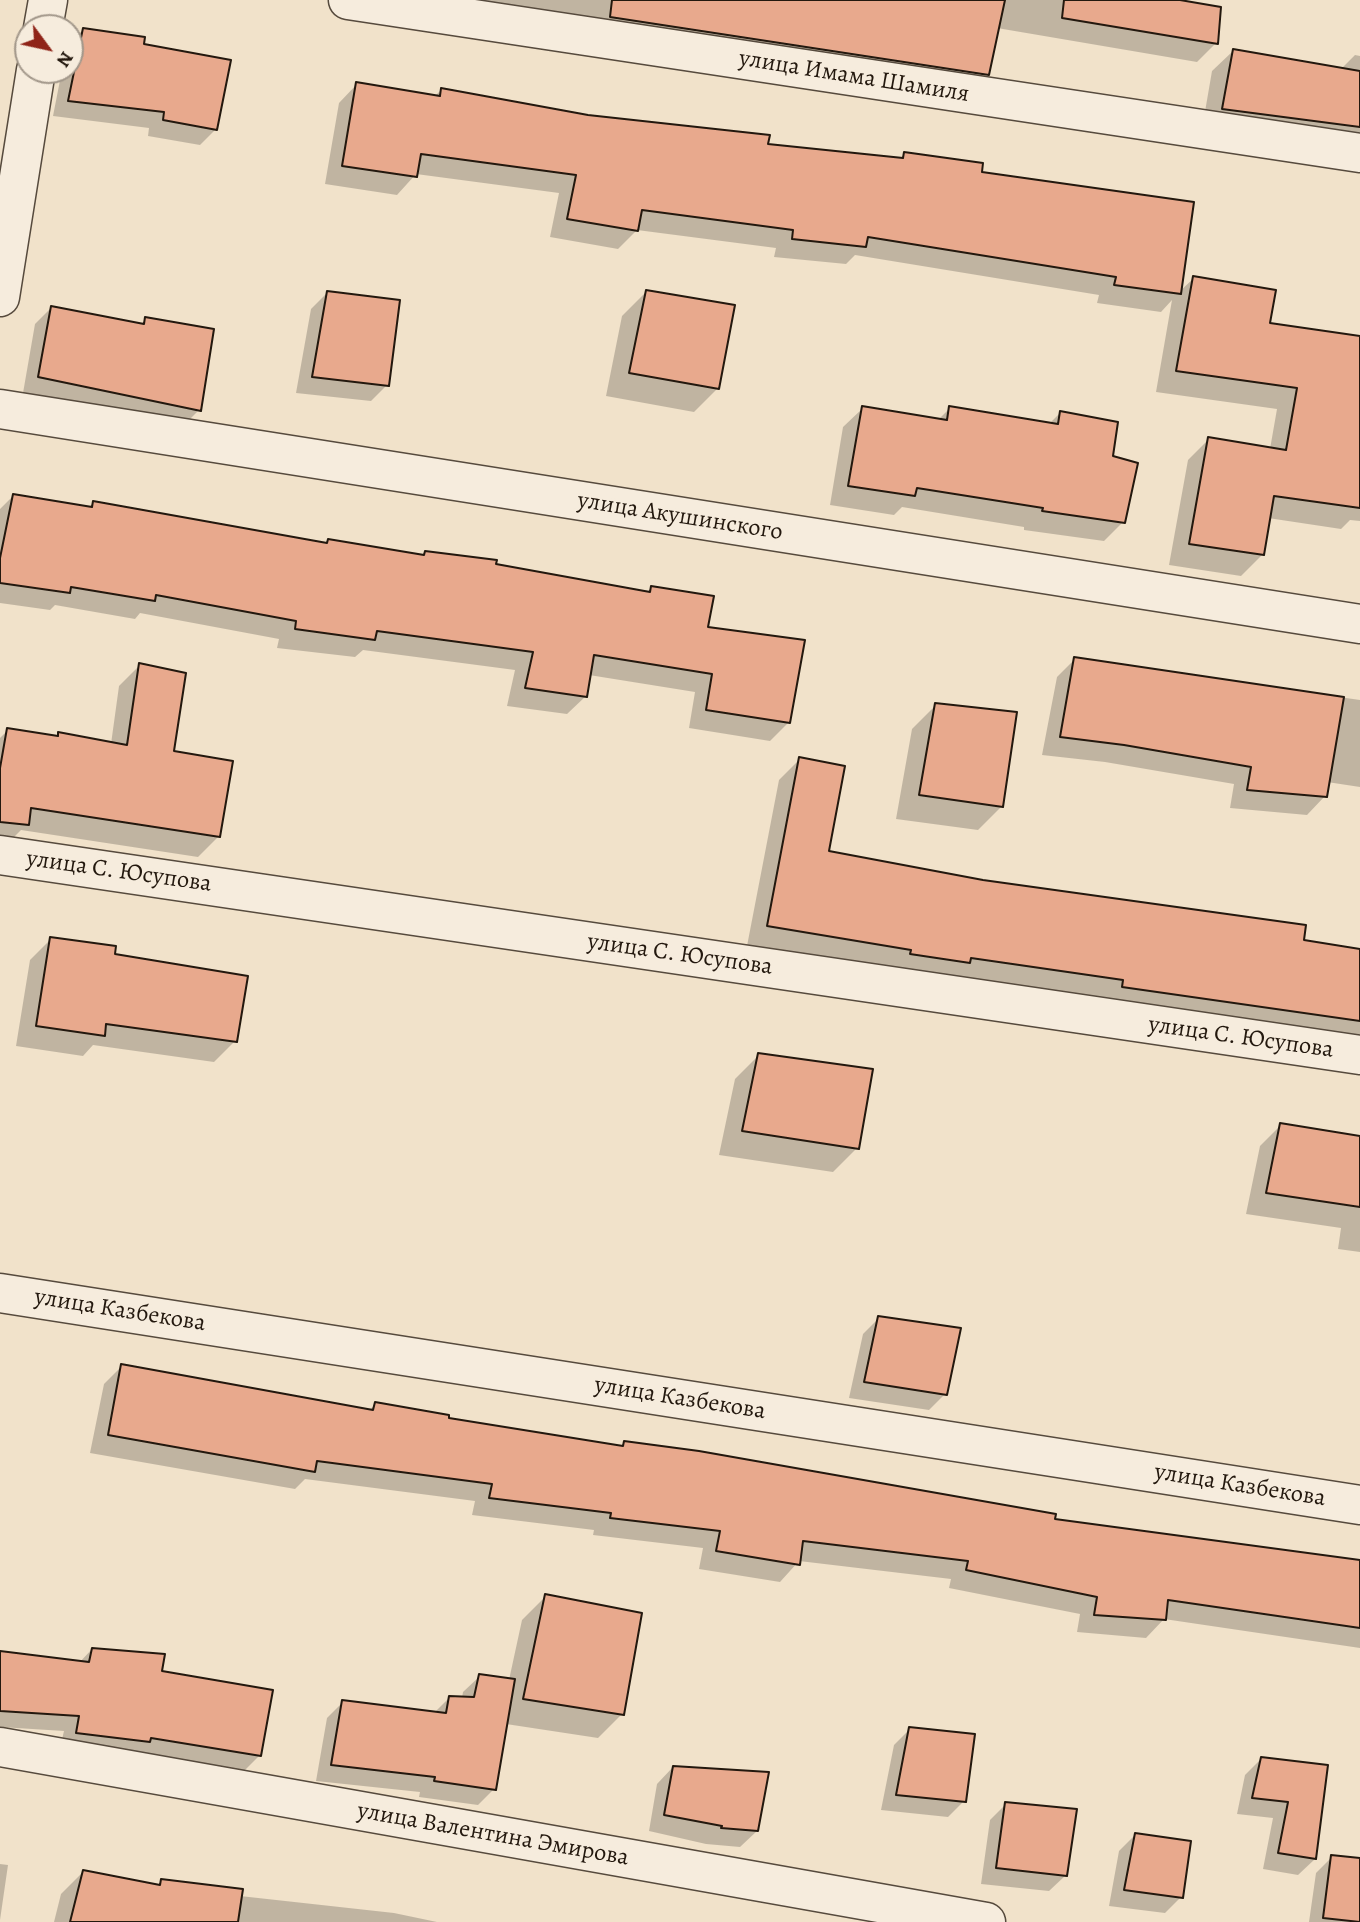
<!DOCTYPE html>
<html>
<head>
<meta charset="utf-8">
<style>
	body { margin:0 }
	#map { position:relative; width:1360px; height:1922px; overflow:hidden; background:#f1e2ca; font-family:Alegreya,serif }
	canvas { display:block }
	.north { position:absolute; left:14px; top:14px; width:70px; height:70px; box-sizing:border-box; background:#f6ecdd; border:2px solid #a2978a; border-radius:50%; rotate:123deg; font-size:19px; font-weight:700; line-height:28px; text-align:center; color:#23180e }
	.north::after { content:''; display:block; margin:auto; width:24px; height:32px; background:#8f2418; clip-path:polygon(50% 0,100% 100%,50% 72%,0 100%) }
</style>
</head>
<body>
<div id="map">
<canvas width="1360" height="1922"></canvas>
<div class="north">N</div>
</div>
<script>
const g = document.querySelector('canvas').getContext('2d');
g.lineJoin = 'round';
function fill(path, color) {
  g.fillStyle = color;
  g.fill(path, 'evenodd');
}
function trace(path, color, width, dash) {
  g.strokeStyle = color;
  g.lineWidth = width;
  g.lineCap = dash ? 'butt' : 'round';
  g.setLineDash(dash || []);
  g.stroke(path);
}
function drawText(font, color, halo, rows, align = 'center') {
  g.font = font + ' Alegreya,serif';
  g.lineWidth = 6;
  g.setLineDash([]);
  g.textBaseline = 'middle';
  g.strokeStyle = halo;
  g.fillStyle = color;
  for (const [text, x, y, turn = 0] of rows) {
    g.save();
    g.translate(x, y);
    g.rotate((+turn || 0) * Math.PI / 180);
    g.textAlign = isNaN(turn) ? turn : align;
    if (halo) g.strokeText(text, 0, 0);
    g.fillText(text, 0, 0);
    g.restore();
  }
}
const shadow = new Path2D(`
	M364,0H1169L1216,43L1197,62L997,28L987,74L968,93Z
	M83,30L142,45L216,129L200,145L148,136L149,128L53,116L62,70H70V43Z
	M1233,51L1341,69L1355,55L1360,56V151L1202,129L1212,71Z
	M357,84L434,97L441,90L766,145L899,160L905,154L980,173L1179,292L1194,278L1268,324L1360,338V521L1350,520L1341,529L1268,518L1263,554L1241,576L1169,565L1188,460L1209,439L1270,449L1277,409L1156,392L1172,300L1161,312L1097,303L1099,295L855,255L846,264L774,257L776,248L637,230L618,249L550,237L559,193L416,174L397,195L325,184L339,103Z
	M646,292L718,388L694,412L606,396L622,316Z
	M327,293L387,385L371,401L296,393L311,309Z
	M51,308L140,325L146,319L199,410L183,426L23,393L35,324Z
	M863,408L937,421L950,408L1049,424L1060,413L1111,457L1123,522L1104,541L1024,530V527L902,507L894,515L830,505L843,427Z
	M13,496L88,508L93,503L325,544L328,541L421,557L425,553L646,593L651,588L706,629L789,722L770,741L689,728L695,692L589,675L586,696L567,714L507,706L515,670L363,650L355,657L277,648L279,639L140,613L135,619L55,605L50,610L0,603V509Z
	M1075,659L1360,700V787L1327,782L1325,796L1307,815L1230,808L1234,784L1105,762L1042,755L1057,677Z
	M140,665L172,753L219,836L198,857L21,830L6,845L0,844V738L8,730L111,744L119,686Z
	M936,705L1002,806L978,830L896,819L912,729Z
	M800,759L827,852L1360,951V1044L747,946L779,780Z
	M51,939L113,955L235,1041L214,1062L93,1045L83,1056L16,1046L30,960Z
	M759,1055L857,1148L833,1172L719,1155L735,1079Z
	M1281,1125L1360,1138V1252L1338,1249L1341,1228L1246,1214L1260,1146Z
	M879,1318L945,1394L929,1410L849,1398L863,1334Z
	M122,1366L368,1411L376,1404L447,1419L620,1448L624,1443L1053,1520L1360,1563V1648L1164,1619L1146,1638L1077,1632L1080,1614L949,1588L951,1579L799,1561L780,1582L699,1569L703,1548L593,1535L594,1530L472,1515L475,1501L305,1479L295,1489L90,1453L104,1384Z
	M546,1596L622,1714L598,1738L506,1724L494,1789L478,1805L419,1797L420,1792L316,1781L327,1718L343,1702L433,1714L449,1698H462L463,1692L480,1676L509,1680L522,1620Z
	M92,1649L160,1672L260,1755L244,1771L60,1748L64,1731L0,1727V1653L79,1663Z
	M910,1729L964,1801L948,1817L881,1810L894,1745Z
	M1261,1759L1326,1766L1315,1859L1298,1875L1263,1869L1273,1818L1237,1814L1245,1775Z
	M673,1767L757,1831L740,1847L706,1844L649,1831L657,1784Z
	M1006,1804L1066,1875L1049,1891L981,1884L990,1820Z
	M1135,1835L1181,1897L1165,1913L1109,1906L1119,1851Z
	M1332,1857L1360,1860V1922H1309L1316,1873Z
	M0,1864L8,1865L0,1920Z
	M83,1872L157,1886L162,1881L240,1896L394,1913L437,1922H54L61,1894Z`);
const building = new Path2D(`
	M612,0H1005L989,75L610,17Z
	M1064,0H1180L1221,7L1218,44L1062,18Z
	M83,28L145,37L144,44L231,60L217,130L163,120L164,112L68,101Z
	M1233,49L1360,71V127L1222,109Z
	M356,82L440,96L441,88L588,115L770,135L768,144L903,158L904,152L983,163L982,172L1194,202L1181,294L1114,285L1116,277L868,237L866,247L792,239L793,230L642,210L638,231L567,219L576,175L421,154L417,177L342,166Z
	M1193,276L1276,290L1270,323L1360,336V508L1274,496L1264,555L1189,544L1208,437L1286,450L1297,388L1176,371Z
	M646,290L735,305L719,389L629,373Z
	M327,291L400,300L389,386L312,377Z
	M51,306L144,324L145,317L214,329L201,411L38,377Z
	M862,406L947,420L949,406L1058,424L1060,411L1118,422L1113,456L1138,463L1125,523L1042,511L1043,508L917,488L915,496L848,486Z
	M13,494L92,507L93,501L327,543L328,539L424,555L425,551L497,560L496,564L650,592L651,586L714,596L708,627L805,640L790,723L706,710L712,674L594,655L587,697L525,688L533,652L377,631L375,640L295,629L296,621L156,595L155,601L71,587L70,593L0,583V558Z
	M1074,657L1344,697L1327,797L1247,790L1251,767L1124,745L1060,737Z
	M139,663L186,673L174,751L233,761L220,837L31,808L29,825L0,822V768L7,728L58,736V732L127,745Z
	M935,703L1017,712L1003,807L919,795Z
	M799,757L845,766L829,851L983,880L1306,925L1304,940L1360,949V1021L1122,987L1123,980L971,958L970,963L910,954L911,950L767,926Z
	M50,937L116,946L115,954L248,976L237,1042L106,1024L105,1036L36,1026Z
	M758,1053L873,1069L859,1149L742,1131Z
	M1280,1123L1360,1136V1207L1266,1193Z
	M878,1316L961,1328L947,1395L864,1382Z
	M121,1364L373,1410L375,1402L449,1415V1418L623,1446L624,1441L699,1451L1056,1514L1055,1519L1360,1560V1628L1168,1600L1166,1620L1094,1615L1097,1597L966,1570L968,1561L803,1541L800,1565L716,1551L720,1531L610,1518L611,1513L489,1498L492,1484L317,1461L315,1472L108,1435Z
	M545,1594L642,1613L624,1715L523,1699Z
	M92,1648L165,1654L162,1671L273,1690L261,1756L151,1738L150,1742L76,1733L79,1716L0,1711V1651L89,1662Z
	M479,1674L515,1679L496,1790L434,1781L435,1777L331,1765L342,1700L446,1713L449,1696L474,1697Z
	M909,1727L975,1734L966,1802L896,1795Z
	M1261,1757L1328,1765L1316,1859L1278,1853L1288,1802L1252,1798Z
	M673,1766L769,1772L758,1831L721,1828L722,1826L664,1815Z
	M1005,1802L1077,1809L1067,1876L996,1868Z
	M1135,1833L1191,1841L1183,1898L1124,1890Z
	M1331,1855L1360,1858V1922L1323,1918Z
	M83,1870L160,1885L161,1879L243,1889L238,1922H70Z`);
const minor = new Path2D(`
	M348,0L1360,153
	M43,28L48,0
	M0,297L36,70
	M0,409L1360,624
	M0,855L1360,1055
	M0,1293L1360,1505
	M0,1747L986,1922`);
const streetNames = [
	["улица Имама Шамиля",854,77,9],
	["улица Акушинского",680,517,9],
	["улица С. Юсупова",119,872,8],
	["улица С. Юсупова",680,955,8],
	["улица С. Юсупова",1241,1038,8],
	["улица Казбекова",120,1311,9],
	["улица Казбекова",680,1399,9],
	["улица Казбекова",1240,1486,9],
	["улица Валентина Эмирова",493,1835,10]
];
fill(shadow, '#0003');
fill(building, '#e8a98d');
trace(building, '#23180e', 2);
trace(minor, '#564a3d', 41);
trace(minor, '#f6ecdd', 38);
drawText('24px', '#23180e', '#f6ecdd', streetNames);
</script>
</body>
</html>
